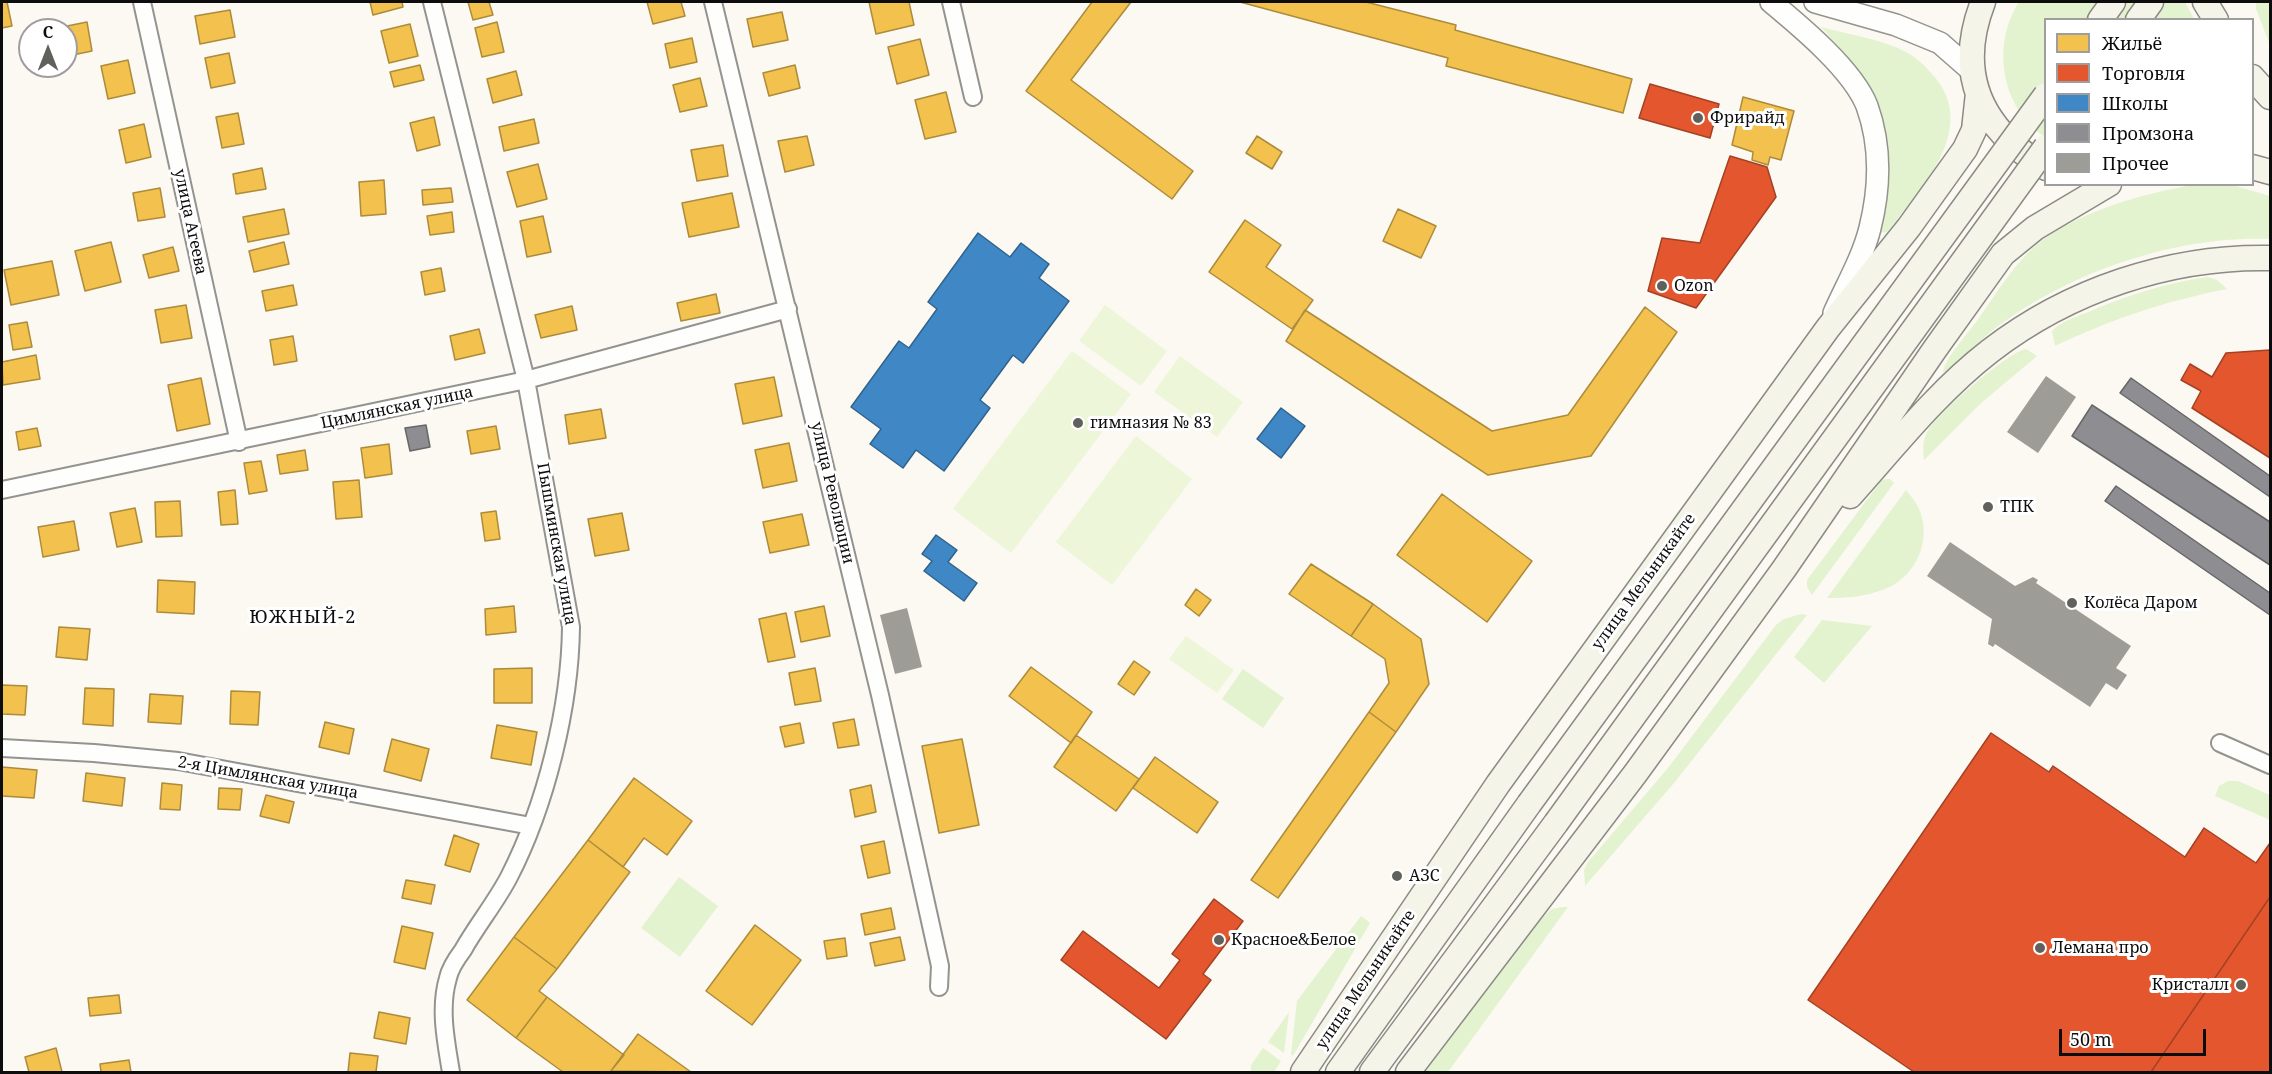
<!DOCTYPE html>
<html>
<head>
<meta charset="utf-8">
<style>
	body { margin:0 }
	#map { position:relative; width:2272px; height:1074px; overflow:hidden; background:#fbf9f1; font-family:"Noto Serif",serif }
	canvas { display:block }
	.frame { position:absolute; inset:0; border:3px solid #0d0d0d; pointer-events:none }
	.legend { position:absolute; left:2044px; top:18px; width:210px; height:168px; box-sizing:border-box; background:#fff; border:2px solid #9e9e9e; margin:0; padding:8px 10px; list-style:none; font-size:18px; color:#0d0d0d }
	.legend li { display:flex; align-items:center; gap:12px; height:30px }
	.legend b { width:30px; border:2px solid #9e9e9e }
	.north { position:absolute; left:18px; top:18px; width:60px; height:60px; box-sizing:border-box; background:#fff; border:2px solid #9e9e9e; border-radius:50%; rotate:0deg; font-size:16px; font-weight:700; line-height:24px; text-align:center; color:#0d0d0d }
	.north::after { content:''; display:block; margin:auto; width:21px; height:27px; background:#60605d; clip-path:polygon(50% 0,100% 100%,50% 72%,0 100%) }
	.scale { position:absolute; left:2059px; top:1029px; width:147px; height:27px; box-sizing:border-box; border:3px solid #0d0d0d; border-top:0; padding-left:8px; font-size:18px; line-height:21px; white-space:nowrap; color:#0d0d0d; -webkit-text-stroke:4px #fff; paint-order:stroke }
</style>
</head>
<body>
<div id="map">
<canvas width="2272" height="1074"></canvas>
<div class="frame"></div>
<ul class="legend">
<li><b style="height:16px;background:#f2c14e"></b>Жильё</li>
<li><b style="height:16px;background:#e4572e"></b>Торговля</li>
<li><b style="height:16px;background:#3f88c5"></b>Школы</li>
<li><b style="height:16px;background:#8d8d92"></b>Промзона</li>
<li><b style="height:16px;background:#9e9c97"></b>Прочее</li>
</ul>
<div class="north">С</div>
<div class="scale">50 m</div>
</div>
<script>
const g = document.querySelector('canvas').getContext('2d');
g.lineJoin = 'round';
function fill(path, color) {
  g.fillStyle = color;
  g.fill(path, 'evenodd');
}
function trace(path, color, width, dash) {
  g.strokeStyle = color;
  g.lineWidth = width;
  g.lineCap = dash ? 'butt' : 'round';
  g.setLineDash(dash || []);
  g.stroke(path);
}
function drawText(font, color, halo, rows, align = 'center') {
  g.font = font + ' "Noto Serif",serif';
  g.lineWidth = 6;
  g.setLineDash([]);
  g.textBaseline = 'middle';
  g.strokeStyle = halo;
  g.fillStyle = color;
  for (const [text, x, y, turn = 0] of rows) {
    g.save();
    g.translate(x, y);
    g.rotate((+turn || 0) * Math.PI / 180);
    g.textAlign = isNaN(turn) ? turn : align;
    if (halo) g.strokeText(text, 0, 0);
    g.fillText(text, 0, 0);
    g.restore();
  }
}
const green = new Path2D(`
	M2019,2H2185L2194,19L2046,20L2045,137C2001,108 1991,45 2019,2Z
	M2256,2H2270V45L2256,9Z
	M1821,27C1846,34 1881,39 1904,51C1915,56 1924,65 1932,74C1981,127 1921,189 1887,232L1880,233L1879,225C1882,207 1885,188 1887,170C1892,112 1858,66 1821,27Z
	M2194,185H2232L2270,196V239C2174,235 2062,274 1987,335C1973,347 1961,362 1947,373L1943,372C1944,360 1968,333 1976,322C1995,296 2014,263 2039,243C2080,211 2144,193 2194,185Z
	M2208,277L2217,280L2227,289C2165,301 2112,319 2055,346L2052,331C2060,322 2075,317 2086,313C2125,296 2165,283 2208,277Z
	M2026,349L2037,356L1979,405L1924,460C1923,448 1922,439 1929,429C1941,411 2007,352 2026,349Z
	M1885,479H1890L1894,483L1812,595L1807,587V580L1881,481Z
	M1906,490C1912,497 1918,505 1921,514C1931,545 1913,580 1882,590C1864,597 1846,598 1827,598Z
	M1801,614L1807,615L1674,783L1585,886L1584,870L1588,862L1668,768L1776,625L1784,619Z
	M1822,620L1872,626L1824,683L1794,657Z
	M1243,669L1284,698L1263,728L1222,699Z
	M2228,781H2238L2270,795V820L2215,796L2219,786Z
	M679,877L718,906L680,957L641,928Z
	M1563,907H1568L1448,1072H1420L1520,943L1545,915L1552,909Z
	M1361,916L1370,923L1293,1056L1291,1054L1297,1001Z
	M1289,1012L1284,1053L1268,1042Z
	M1263,1048L1281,1061L1274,1072H1251V1065Z`);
const pitch = new Path2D(`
	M1105,305L1167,351L1141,386L1079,341Z
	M1072,351L1131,394L1011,553L953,509Z
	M1180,356L1243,402L1217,437L1154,392Z
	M1136,436L1192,479L1112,585L1056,542Z
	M1186,636L1234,670L1217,693L1169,659Z`);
const homes = new Path2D(`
	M2,2H7L12,26L2,28Z
	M370,2H402L403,7L373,15Z
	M468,2H489L493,15L473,20Z
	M647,2H681L685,16L653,24Z
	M869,2H909L914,25L876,34Z
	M1092,2H1131L1071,80L1193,171L1172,199L1026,91Z
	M1240,2H1366L1456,25L1455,30L1632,79L1623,113L1446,66L1448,58Z
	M230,10L235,37L200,44L195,16Z
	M782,12L788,40L753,47L747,19Z
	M87,22L92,51L68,56L66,30H63L62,27Z
	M497,22L504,52L482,57L475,28Z
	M410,24L418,56L389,63L381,31Z
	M692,38L697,62L670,68L665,44Z
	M920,39L929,75L897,84L888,47Z
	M229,53L235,83L211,88L205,58Z
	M128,60L135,93L108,99L101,66Z
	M420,65L424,80L394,87L390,72Z
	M795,65L800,88L769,96L763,73Z
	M516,71L522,95L493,103L487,79Z
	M700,78L707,106L680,112L673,85Z
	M946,92L956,132L925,139L915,100Z
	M1743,97L1794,111L1781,160L1770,157L1768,165L1752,160L1753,152L1732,145Z
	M238,113L244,144L222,148L216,117Z
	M434,117L440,145L417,151L410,123Z
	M534,119L539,143L504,151L499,127Z
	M144,124L151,157L126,163L119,130Z
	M807,136L814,165L785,172L778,141Z
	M1257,136L1282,152L1272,169L1246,153Z
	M723,145L728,176L697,181L691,150Z
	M538,164L547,199L517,207L507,172Z
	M262,168L266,189L236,194L233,174Z
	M384,180L386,214L361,216L359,182Z
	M160,188L165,217L138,221L133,193Z
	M451,188L453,202L423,205L422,190Z
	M732,193L739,227L689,237L682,203Z
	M284,209L289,234L248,242L243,217Z
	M1398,209L1436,226L1421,258L1383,241Z
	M452,212L454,232L430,235L427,216Z
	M543,216L551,252L527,257L520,221Z
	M1245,220L1281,245L1266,267L1313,300L1292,329L1209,272Z
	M111,242L121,282L85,291L75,251Z
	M284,242L289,264L254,272L249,251Z
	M173,247L179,271L149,278L143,255Z
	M52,261L59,295L11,305L4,270Z
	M441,268L445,291L425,295L421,272Z
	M293,285L297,305L266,311L262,291Z
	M716,294L720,313L681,321L677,303Z
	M186,305L192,338L161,343L155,310Z
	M572,306L577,330L541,338L535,315Z
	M1645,307L1677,332L1591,456L1488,475L1286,341L1305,310L1492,431L1568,415Z
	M27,322L32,347L13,350L9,325Z
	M479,329L485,353L455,360L450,336Z
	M293,336L297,361L274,365L270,340Z
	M36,355L40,379L3,385L2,362Z
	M774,377L782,416L743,424L735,384Z
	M201,378L210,424L177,431L168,385Z
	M601,409L606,438L569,444L565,415Z
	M496,426L500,449L471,454L467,431Z
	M37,428L41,446L19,450L16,432Z
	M789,443L797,481L763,488L755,450Z
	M389,444L392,474L365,478L361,448Z
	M305,450L308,470L280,474L277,455Z
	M261,461L267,491L249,494L244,463Z
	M359,480L362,517L336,519L333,482Z
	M235,490L238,524L221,525L218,492Z
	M1442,494L1532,561L1487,622L1397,555Z
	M180,501L182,536L156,537L155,502Z
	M135,508L142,542L117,547L110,513Z
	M496,511L500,539L485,541L481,513Z
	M622,513L629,550L595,556L588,519Z
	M802,514L809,545L770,553L763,522Z
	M74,521L79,550L43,557L38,527Z
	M1311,564L1373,604L1351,636L1289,594Z
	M158,580L195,582L194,614L157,612Z
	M1196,589L1211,600L1199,616L1185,605Z
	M1373,604L1421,639L1429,684L1396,732L1369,712L1389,683L1385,659L1351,636Z
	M514,606L516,632L486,635L485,609Z
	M824,606L830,636L801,642L795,612Z
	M786,613L795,657L768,662L759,619Z
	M59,627L90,629L87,660L56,657Z
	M1134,661L1150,672L1134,695L1118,684Z
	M1031,667L1092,712L1071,743L1009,696Z
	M532,668V703H494V669Z
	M815,668L821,701L795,705L789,673Z
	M2,685L27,686L25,715L2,714Z
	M85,688L114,689L113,726L83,724Z
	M231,691L260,692L258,725L230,724Z
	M150,694L183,696L181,724L148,722Z
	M1369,712L1396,732L1278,898L1251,880Z
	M854,719L859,745L838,748L833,723Z
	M325,722L354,729L349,754L319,747Z
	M800,723L804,743L785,747L780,727Z
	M497,725L537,732L531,765L491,758Z
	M1076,735L1139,779L1116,811L1054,767Z
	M392,739L429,749L421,781L384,771Z
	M962,739L979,825L939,833L922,746Z
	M1155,757L1218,802L1197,833L1133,788Z
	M2,767L37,770L34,798L2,796Z
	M86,773L125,778L122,806L83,801Z
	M634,778L692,821L667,855L644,838L623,867L588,840Z
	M162,783L182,785L180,810L160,809Z
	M871,785L876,812L855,817L850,790Z
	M219,788L242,789L240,810L218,809Z
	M266,795L294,802L289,823L260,816Z
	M454,835L479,844L470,872L445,865Z
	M588,840L630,872L557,969L514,937Z
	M884,841L890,873L868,878L861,846Z
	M406,880L435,885L431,904L402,898Z
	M891,908L895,929L865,935L861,914Z
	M755,925L801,960L752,1025L706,991Z
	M402,926L433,933L425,969L394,962Z
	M514,937L557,969L539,991L547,997L516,1038L467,1000Z
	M900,937L905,960L875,966L870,943Z
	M845,938L847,956L827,959L824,941Z
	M119,995L121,1013L90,1016L88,998Z
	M547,997L624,1055L610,1072H563L516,1038Z
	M379,1012L410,1018L406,1044L374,1038Z
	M638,1034L659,1049L691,1072L611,1071Z
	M56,1048L62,1072H29L25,1057Z
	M350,1053L378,1056L376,1072H348Z
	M129,1060L131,1072H101L100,1064Z`);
const shops = new Path2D(`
	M1650,84L1719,104L1710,138L1639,118Z
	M1730,156L1767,167L1776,197L1696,308L1648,291L1662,238L1700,243Z
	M2270,350V458L2192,408L2201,391L2181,380L2190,364L2212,377L2226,353Z
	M1991,733L2049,772L2053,766L2185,857L2204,828L2256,863L2270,843V897L2151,1072H1914L1808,1000Z
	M2270,897V1072H2151Z
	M1214,899L1243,921L1203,974L1211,980L1166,1039L1061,960L1083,931L1159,988L1180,960L1172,954Z`);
const schools = new Path2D(`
	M978,233L1010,257L1021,243L1049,264L1039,278L1069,301L1023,363L1013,355L980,400L990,408L944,471L916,450L903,468L870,444L881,429L851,407L899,341L909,348L937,309L928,302Z
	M1281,408L1305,426L1281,458L1257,439Z
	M936,535L957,550L948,562L977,583L964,601L924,571L932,561L922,554Z`);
const industry = new Path2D(`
	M2131,378L2270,476V497L2120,393Z
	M2092,405L2270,522V565L2072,436Z
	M426,425L430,447L410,451L405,428Z
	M2116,486L2270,593V615L2105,501Z`);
const building = new Path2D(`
	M2046,376L2076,397L2038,453L2007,432Z
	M1950,542L2015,586L2033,577L2038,580L2036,583L2131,646L2116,668L2127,675L2117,690L2106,683L2090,707L1995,644L1993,647L1988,644L1992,619L1927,576Z
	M907,608L922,667L895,674L880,615Z`);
const minor = new Path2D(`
	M142,2L239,442
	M432,2L526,380L571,627C570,707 546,805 509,877C496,902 477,925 463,950C457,958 450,968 448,978C439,1008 446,1042 451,1072
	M713,2L880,695L940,966L939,987
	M951,2L973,97
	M2,490L526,380L788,309
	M2220,743L2270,765
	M2,748L94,753L178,761L531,826`);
const tertiary = new Path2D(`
	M1771,2C1800,26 1853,70 1867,106C1881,145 1880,188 1870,228C1863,257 1846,286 1834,313
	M1815,2L1896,25L1940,43L1972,71`);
const secondary = new Path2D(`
	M1983,2C1955,74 1980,129 2046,168
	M2205,2L2216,20
	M2100,20L2113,2
	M2138,20L2151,2
	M2252,77L2270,97
	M2252,167L2270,172
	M1850,496C1894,447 1937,392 1990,351C2069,290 2170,256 2270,258
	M1303,1072L1498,784L1828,328L1909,227L1965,149L1974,130L1978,93
	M1338,1072L1529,804
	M1372,1072L1556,823
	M1408,1072L1635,774L1784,569L1935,349L2003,254L2035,228L2109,184`);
const secondaryBridge = new Path2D(`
	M1529,804L2046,95
	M1556,823L2046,147`);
const markers = [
	[1698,118,6,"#60605d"],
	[1662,286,6,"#60605d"],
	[1078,423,6,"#60605d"],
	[1988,507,6,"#60605d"],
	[2072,603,6,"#60605d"],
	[1397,876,6,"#60605d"],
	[1219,940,6,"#60605d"],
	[2040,948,6,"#60605d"],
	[2241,985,6,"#60605d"]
];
const poiNames = [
	["Фрирайд",1710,118],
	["Ozon",1674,286],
	["гимназия № 83",1090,423],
	["ТПК",2000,507],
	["Колёса Даром",2084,603],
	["АЗС",1409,876],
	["Красное&Белое",1231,940],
	["Лемана про",2052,948],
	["Кристалл",2229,985,"right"]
];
const streetNames = [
	["улица Агеева",190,222,78],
	["Цимлянская улица",397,408,-12],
	["улица Революции",832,493,77],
	["Пышминская улица",556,544,80],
	["улица Мельникайте",1644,582,-54],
	["2-я Цимлянская улица",268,778,10],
	["улица Мельникайте",1366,980,-56]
];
const neighbourhoodNames = [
	["ЮЖНЫЙ-2",303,618]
];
fill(green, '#e3f3cf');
fill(pitch, '#eef6d9');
fill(homes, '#f2c14e');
trace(homes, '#ad8b3a', 1.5);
fill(shops, '#e4572e');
trace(shops, '#a44124', 1.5);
fill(schools, '#3f88c5');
trace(schools, '#30638e', 1.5);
fill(industry, '#8d8d92');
trace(industry, '#67676a', 1.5);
fill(building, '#9e9c97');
trace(minor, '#949390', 20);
trace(tertiary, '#949390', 24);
trace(secondary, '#8b8a86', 27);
trace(minor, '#fefefd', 16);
trace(tertiary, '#fefefd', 21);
trace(secondary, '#f5f4e8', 24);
trace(secondaryBridge, '#8b8a86', 27, []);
trace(secondaryBridge, '#f5f4e8', 24);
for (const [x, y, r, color] of markers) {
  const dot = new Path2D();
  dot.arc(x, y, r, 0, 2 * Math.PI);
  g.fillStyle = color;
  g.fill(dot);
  trace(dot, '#fff', 2);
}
drawText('16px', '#0d0d0d', '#fff', poiNames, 'left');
drawText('16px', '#0d0d0d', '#fff', streetNames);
g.letterSpacing = '1.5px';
drawText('18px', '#0d0d0d', '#fff', neighbourhoodNames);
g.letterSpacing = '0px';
</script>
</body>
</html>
